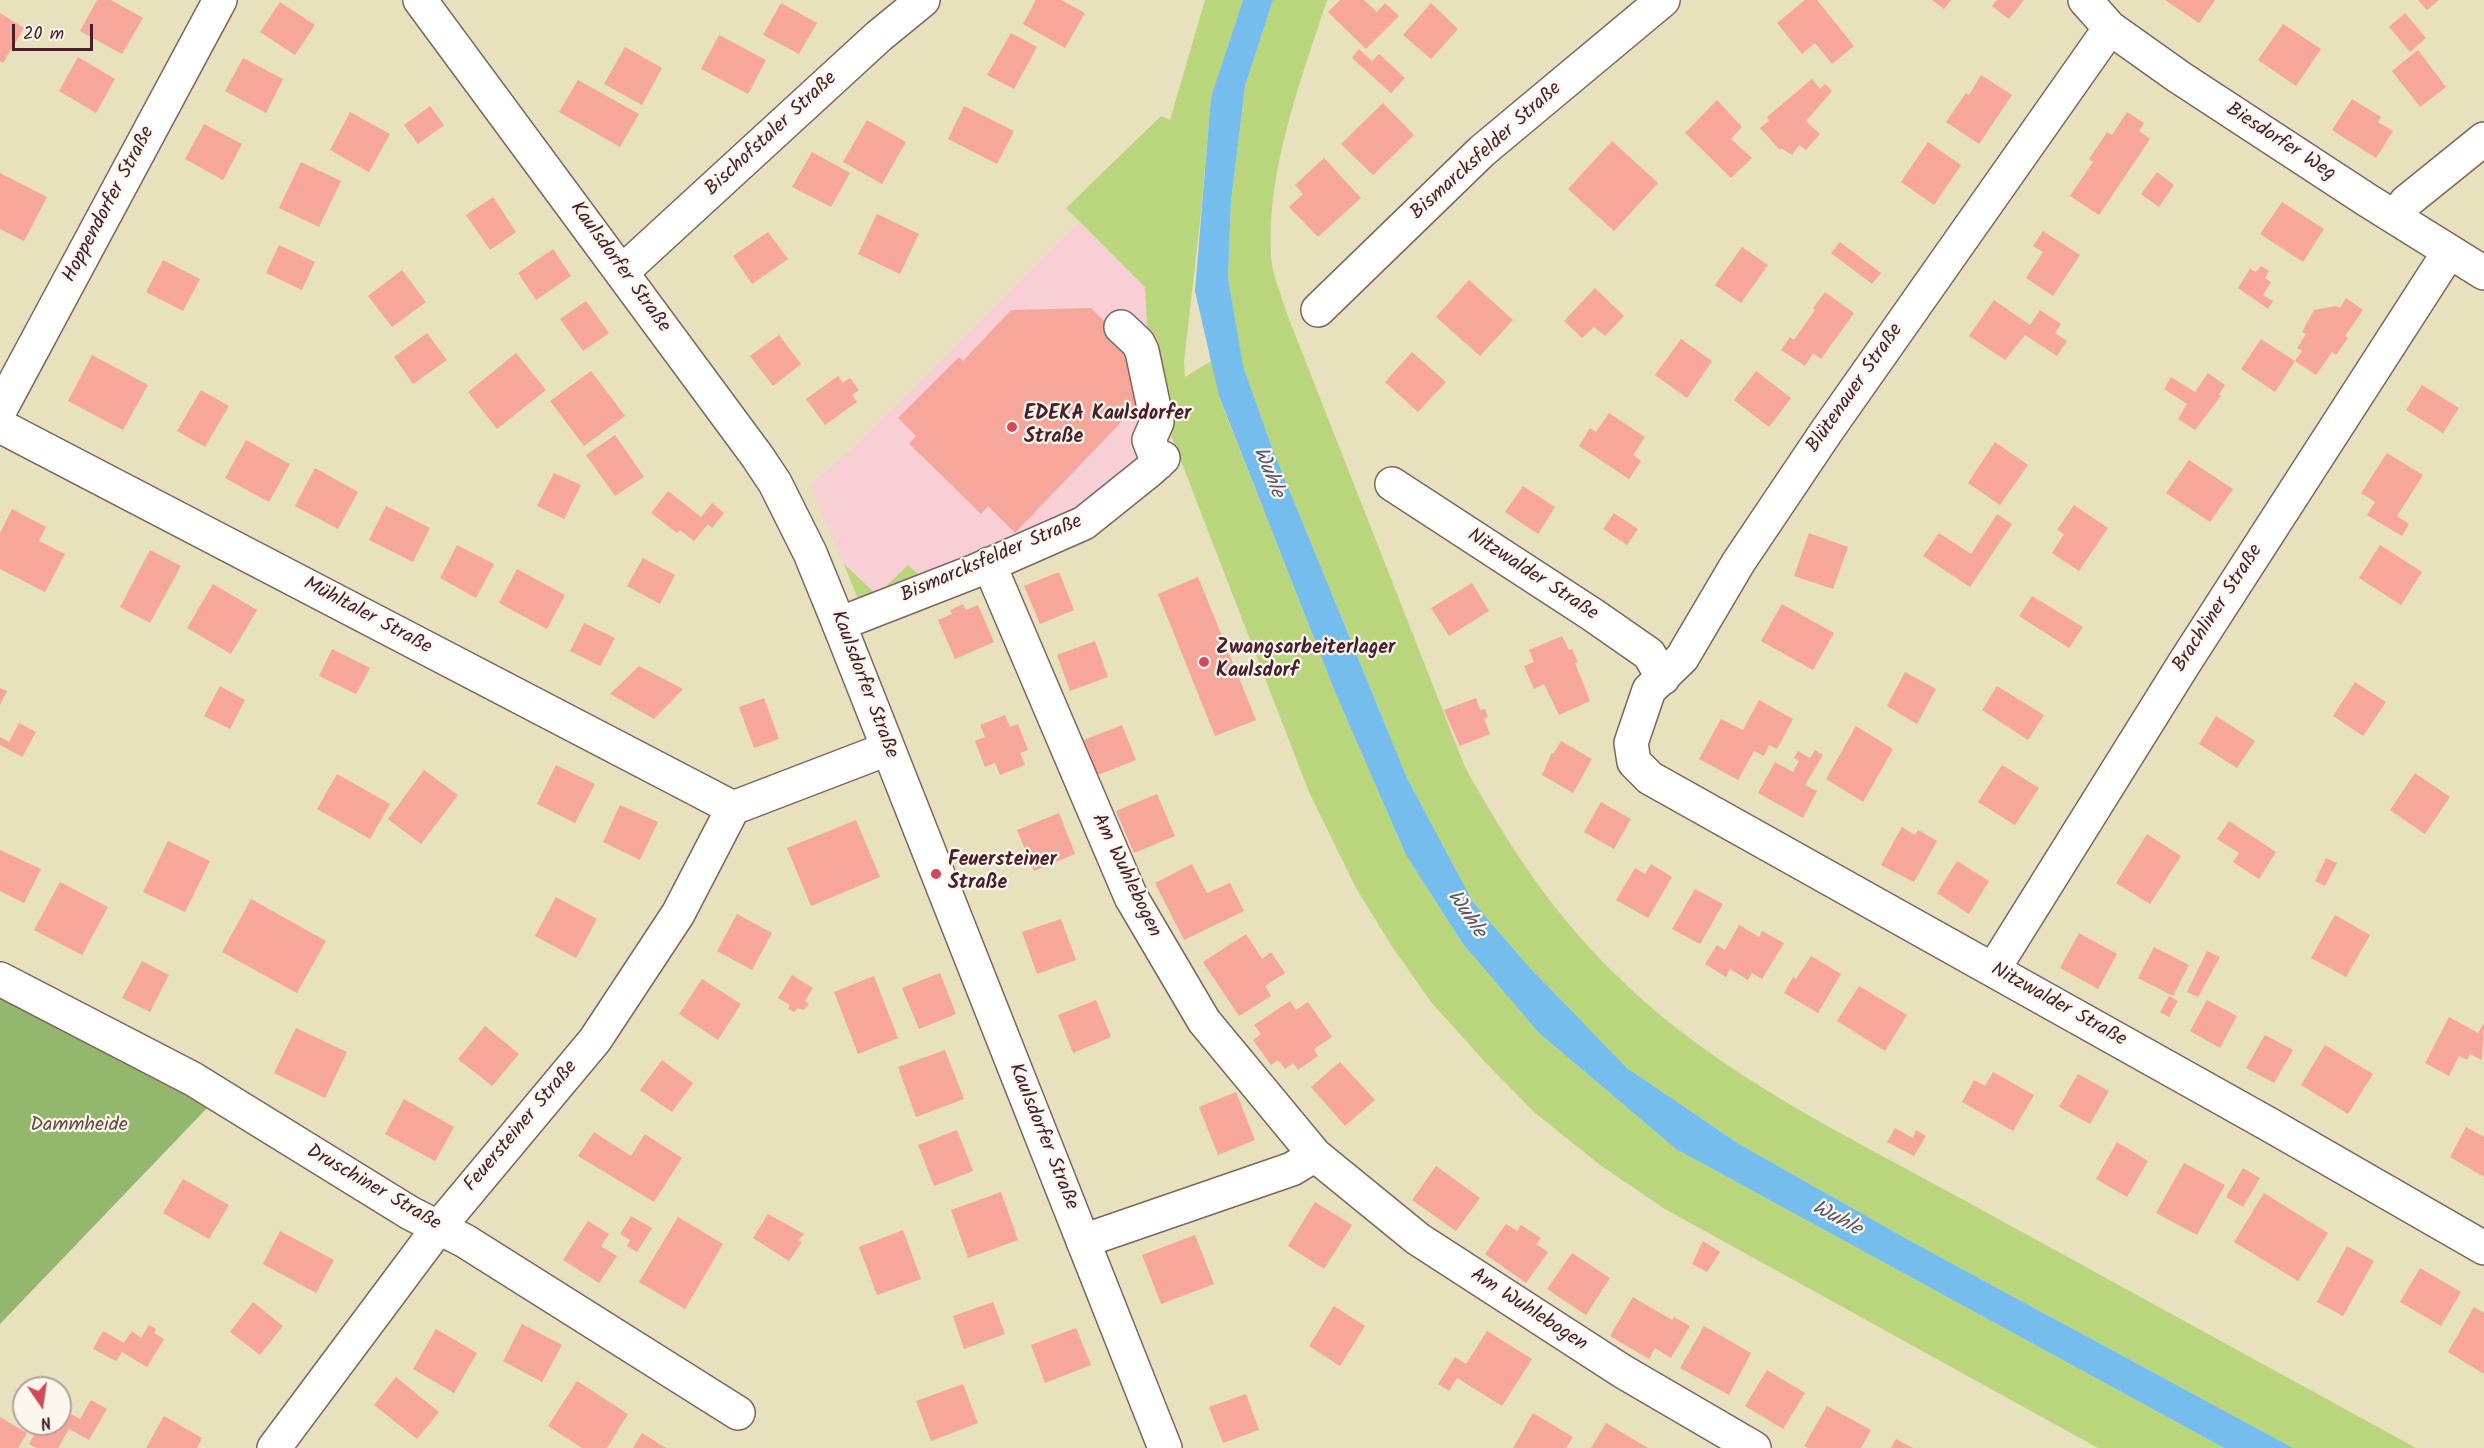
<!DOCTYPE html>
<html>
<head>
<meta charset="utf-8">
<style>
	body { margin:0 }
	#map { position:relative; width:2484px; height:1448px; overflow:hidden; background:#e7e1bd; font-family:Kalam,sans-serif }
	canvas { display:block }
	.north { position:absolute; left:12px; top:1376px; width:60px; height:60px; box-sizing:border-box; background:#fbf7ec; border:2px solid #b4a19f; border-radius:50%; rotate:167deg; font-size:16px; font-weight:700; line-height:24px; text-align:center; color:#4a1f2b }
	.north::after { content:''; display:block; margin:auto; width:21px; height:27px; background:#d1495b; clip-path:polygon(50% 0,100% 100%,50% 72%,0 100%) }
	.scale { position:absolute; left:12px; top:24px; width:81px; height:27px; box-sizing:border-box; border:3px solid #4a1f2b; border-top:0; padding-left:8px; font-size:18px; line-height:21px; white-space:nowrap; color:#4a1f2b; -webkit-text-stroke:4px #fbf7ec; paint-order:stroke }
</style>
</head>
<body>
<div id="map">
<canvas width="2484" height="1448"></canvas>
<div class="north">N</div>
<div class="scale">20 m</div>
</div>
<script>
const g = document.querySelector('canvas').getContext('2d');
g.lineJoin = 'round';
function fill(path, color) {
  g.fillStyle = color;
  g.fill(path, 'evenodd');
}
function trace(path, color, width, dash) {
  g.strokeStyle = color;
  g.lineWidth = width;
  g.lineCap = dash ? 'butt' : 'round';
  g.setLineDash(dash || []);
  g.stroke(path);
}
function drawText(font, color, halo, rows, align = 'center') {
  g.font = font + ' Kalam,sans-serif';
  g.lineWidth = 4.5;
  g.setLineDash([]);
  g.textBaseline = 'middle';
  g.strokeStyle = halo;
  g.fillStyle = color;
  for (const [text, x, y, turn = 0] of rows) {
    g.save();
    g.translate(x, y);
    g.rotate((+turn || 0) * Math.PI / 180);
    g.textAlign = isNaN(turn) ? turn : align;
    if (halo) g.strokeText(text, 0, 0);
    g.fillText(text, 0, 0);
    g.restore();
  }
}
const built = new Path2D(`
	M1079,222L1145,287L1148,341L1162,445L1101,500L859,602L810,485L851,450Z`);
const green = new Path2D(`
	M1205,0H1243L1211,97L1201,213L1184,362L1185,377L1239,344L1228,277L1231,201L1245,86L1273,0H1327C1301,80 1266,171 1271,256C1272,275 1282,296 1287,314L1465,767C1509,846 1550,910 1615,974C1713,1072 1840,1132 1960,1198C2112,1281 2264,1365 2416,1448H2293L1914,1243L1739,1144L1627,1068L1530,968L1473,902L1407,778L1271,445L1243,366L1219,397L1335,692L1406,855L1463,944L1539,1033L1676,1149L2224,1448H2098L1665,1209L1600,1165L1534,1112L1485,1062L1431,1002L1391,945L1356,888L1309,792L1162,412L1148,341L1145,287L1066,208L1161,116L1170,120Z
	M844,564L877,595L908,565L922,578L859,602Z`);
const forest = new Path2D(`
	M0,996L208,1107L0,1324Z`);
const water = new Path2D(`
	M1243,0H1273L1245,86L1231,201L1228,277L1243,366L1271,445L1407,778L1473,902L1530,968L1627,1068L1739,1144L1914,1243L2293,1448H2224L1676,1149L1539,1033L1463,944L1406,855L1335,692L1219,396L1195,291L1211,97Z`);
const building = new Path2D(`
	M97,0H111L143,18L122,54L80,31Z
	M1036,0H1061L1085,13L1065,48L1023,24Z
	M1340,0H1364L1377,12L1385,3L1399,16L1366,49L1328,12Z
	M1805,0H1817L1854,46L1832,64L1815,43L1802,54L1777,23Z
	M1932,0H1951L1944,9Z
	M1997,0H2024L2009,19L1992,6Z
	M2165,0H2215L2199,23Z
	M2418,0H2439L2427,10Z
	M280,2L315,25L295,55L260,32Z
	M781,3L817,23L799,54L763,35Z
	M1431,3L1458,29L1431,59L1403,35Z
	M0,13L24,28L3,63L0,61Z
	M2405,13L2426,38L2410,52L2389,27Z
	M2283,24L2321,49L2296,86L2258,60Z
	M1011,33L1037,47L1014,89L987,75Z
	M719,35L766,60L748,94L701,69Z
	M625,47L662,68L642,105L604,84Z
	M1359,49L1372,61L1379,54L1405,78L1391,93L1352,58Z
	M2418,50L2446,87L2420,107L2392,71Z
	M78,57L115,79L96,113L59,91Z
	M243,58L283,79L266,113L225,91Z
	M1981,75L2012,95L1979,144L1946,122L1966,93L1969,95Z
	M1812,79L1820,89L1825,84L1832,91L1806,121L1820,134L1806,150L1799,145L1792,155L1781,148L1780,150L1760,128L1769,121L1767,117Z
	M578,80L639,114L620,147L559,112Z
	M2352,99L2381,117L2378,122L2393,131L2376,158L2332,130Z
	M1717,100L1742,127L1731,139L1752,158L1731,178L1685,133Z
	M1383,103L1414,135L1373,175L1341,144Z
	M430,106L444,125L418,144L404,125Z
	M964,106L1014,131L997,164L948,139Z
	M350,112L390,134L369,172L330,150Z
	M2127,112L2144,123L2139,131L2150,139L2099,215L2070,196L2093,162L2089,159L2107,132L2112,135Z
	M867,120L906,142L882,184L843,162Z
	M204,124L242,144L223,180L185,159Z
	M1612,141L1658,183L1614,231L1568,189Z
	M1928,142L1961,165L1934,205L1901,182Z
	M812,152L850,173L831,207L792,187Z
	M1324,158L1361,198L1318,237L1289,207L1303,194L1295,185Z
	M301,162L341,181L319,227L279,208Z
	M2157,172L2174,185L2159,207L2141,194Z
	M0,173L47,197L24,241L0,229Z
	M493,197L516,232L490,250L466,215Z
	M2282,202L2324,229L2303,262L2260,234Z
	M877,214L919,234L900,274L858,254Z
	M2043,231L2080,255L2053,296L2026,278L2043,252L2033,246Z
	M768,232L788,259L752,284L733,256Z
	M1840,242L1881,273L1872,284L1831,253Z
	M279,245L315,262L302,290L266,273Z
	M1742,247L1768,265L1741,303L1715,285Z
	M553,249L571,276L536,300L518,273Z
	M163,260L200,279L183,311L146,292Z
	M2261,266L2269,271L2265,278L2271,282L2263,295L2273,301L2268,309L2238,288L2250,269L2256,272Z
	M402,270L426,302L392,327L368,296Z
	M1469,280L1513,320L1480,356L1436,317Z
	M1595,288L1624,316L1605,336L1594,327L1582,338L1564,321Z
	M1825,292L1854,313L1821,359L1813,353L1805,366L1781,350L1790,337L1794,340L1815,310L1813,308Z
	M2346,298L2363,310L2345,336L2348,338L2336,355L2332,352L2316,375L2295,361L2302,351L2297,348L2306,334L2302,332L2314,310L2336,306L2340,308Z
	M1994,300L2030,325L2040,310L2061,324L2055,333L2067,341L2057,356L2025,335L2005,360L1969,336Z
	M586,301L609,333L583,351L560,319Z
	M1091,308L1136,352L1146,396L1015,533L988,506L981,514L924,458L909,444L916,436L898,418L959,357L963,361L1011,310Z
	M427,333L447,360L413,384L394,357Z
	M779,335L801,364L773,386L750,356Z
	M1681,339L1712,361L1687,398L1655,375Z
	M2261,339L2295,361L2275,392L2241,369Z
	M1412,352L1446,382L1418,412L1385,382Z
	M516,353L546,390L497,429L468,392Z
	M92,355L148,385L123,430L68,401Z
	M591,371L625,416L584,446L550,401Z
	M1756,371L1791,398L1769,427L1734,400Z
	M2208,373L2225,385L2219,394L2221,396L2195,430L2178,419L2187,404L2164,389L2171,377L2195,392Z
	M838,376L843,383L850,378L859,390L852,395L857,402L825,425L806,399Z
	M2422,385L2459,408L2443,433L2406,410Z
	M201,390L229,406L205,447L177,431Z
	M1609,413L1645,437L1633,455L1641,461L1629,479L1579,446L1590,428L1596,432Z
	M615,435L644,477L615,496L586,455Z
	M246,440L290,464L269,502L225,478Z
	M1995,442L2028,465L2000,505L1968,483Z
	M2387,453L2423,475L2397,516L2409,524L2402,536L2367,515L2375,502L2361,493Z
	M2189,460L2233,489L2210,522L2166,493Z
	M315,468L358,492L338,529L295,506Z
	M554,473L581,485L564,519L537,506Z
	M1523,486L1555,507L1538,534L1505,512Z
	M668,491L701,517L712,503L724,513L712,528L708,524L694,541L680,530L677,533L651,513Z
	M2074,505L2108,528L2079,571L2052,553L2064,534L2057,530Z
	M386,506L430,528L413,562L369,540Z
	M12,509L46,527L39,541L65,554L45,592L0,569V533Z
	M1614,513L1638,529L1627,545L1603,529Z
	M1997,514L2012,524L1970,587L1923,556L1939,533L1971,554Z
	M1809,533L1848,547L1833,589L1794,576Z
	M457,545L494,564L476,598L440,578Z
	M2380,545L2422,572L2401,605L2359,578Z
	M150,550L181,566L150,623L120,607Z
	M643,558L675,575L660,604L627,586Z
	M517,569L565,595L547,629L499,603Z
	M1059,572L1074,610L1040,624L1024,586Z
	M1198,577L1256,720L1215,736L1158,594Z
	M1472,583L1489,611L1449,636L1431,608Z
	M213,584L257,610L231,654L187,628Z
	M2032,596L2083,627L2069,648L2019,616Z
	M963,604L966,610L978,605L994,642L955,659L938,620L952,614L950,610Z
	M1782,604L1834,633L1813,670L1761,641Z
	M584,623L615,638L600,666L570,651Z
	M1562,636L1569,650L1572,649L1578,662L1575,663L1590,701L1559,715L1544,684L1534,689L1524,666L1534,662L1529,650Z
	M1095,641L1108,677L1070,691L1057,655Z
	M332,649L370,668L356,694L319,676Z
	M639,666L683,689L654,719L610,694Z
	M1905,672L1936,689L1917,724L1887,706Z
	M2355,682L2386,702L2363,736L2333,716Z
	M220,686L245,700L230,729L204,716Z
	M1997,686L2044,715L2028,740L1982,710Z
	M0,688L7,691L0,705Z
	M764,698L779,739L754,748L739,707Z
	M1476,698L1480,710L1485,709L1488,717L1484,719L1490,734L1460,746L1444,710Z
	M1759,700L1793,719L1777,749L1769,745L1764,756L1754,751L1738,780L1699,759L1721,719L1743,730Z
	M1005,715L1010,727L1018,724L1028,750L1020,753L1025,765L1000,775L995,763L985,767L975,741L985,737L980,725Z
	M2216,716L2255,741L2237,768L2199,744Z
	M19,723L36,732L22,757L0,745V737L9,742Z
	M1122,725L1136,760L1098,775L1084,740Z
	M1856,726L1893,749L1863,802L1826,779Z
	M1561,741L1592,759L1573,793L1542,775L1551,754L1554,753Z
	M1815,750L1823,755L1805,785L1817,791L1803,818L1758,793L1775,762L1793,772L1799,761L1794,758L1798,751L1810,758Z
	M556,765L595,784L575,823L537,804Z
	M2002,765L2039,788L2015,825L1978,802Z
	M424,770L458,795L421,844L388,819Z
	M2415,773L2450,797L2425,834L2390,810Z
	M337,774L390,804L370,839L317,809Z
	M1157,794L1175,836L1134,853L1116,811Z
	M1601,802L1631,819L1614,849L1584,832Z
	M620,805L658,822L640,860L603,842Z
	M1059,813L1075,854L1034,871L1017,830Z
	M856,820L880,877L811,906L787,848Z
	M2229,821L2276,852L2259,879L2233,862L2239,853L2217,839Z
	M1902,827L1915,835L1918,830L1937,841L1914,882L1881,865Z
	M2147,834L2181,856L2150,904L2116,883Z
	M168,841L210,861L185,912L143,892Z
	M0,850L41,869L24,903L0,891Z
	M2326,858L2337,863L2325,886L2315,881Z
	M1957,861L1989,881L1969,914L1937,893Z
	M1192,864L1207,893L1230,883L1244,911L1184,940L1155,883Z
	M1651,864L1672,877L1648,918L1616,900L1635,868L1645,874Z
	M60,882L108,907L82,955L34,930Z
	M1695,889L1723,904L1700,944L1672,929Z
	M556,897L597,919L576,958L535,936Z
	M251,899L326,941L297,993L222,952Z
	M737,914L772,933L752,970L717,951Z
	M2335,915L2370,935L2346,977L2311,958Z
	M1061,919L1076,960L1037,974L1022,932Z
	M1739,925L1759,937L1762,931L1784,943L1762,979L1752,973L1748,980L1730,969L1726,977L1705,964L1717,945L1725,950Z
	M2079,933L2117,954L2098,989L2060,968Z
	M1246,934L1262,959L1271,952L1285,973L1265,986L1271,996L1239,1016L1203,962Z
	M2154,947L2189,965L2173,996L2138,978Z
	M2207,951L2220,957L2198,997L2187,992Z
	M1811,956L1841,974L1818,1013L1784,993L1793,977L1796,979Z
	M142,961L169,975L150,1012L122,998Z
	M940,973L956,1014L919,1029L902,988Z
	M792,975L813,988L805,1001L809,1004L804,1010L797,1008L795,1012L788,1009L790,1005L778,998Z
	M874,976L898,1038L858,1054L834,992Z
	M702,979L741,1004L718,1040L679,1014Z
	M1859,986L1907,1015L1885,1051L1837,1021Z
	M2169,996L2178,1001L2169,1017L2160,1012Z
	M1096,1000L1111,1037L1073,1053L1058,1015Z
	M2207,1000L2237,1016L2220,1048L2190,1031Z
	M1290,1001L1296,1010L1308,1002L1332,1037L1314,1049L1318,1056L1298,1070L1293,1063L1285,1069L1278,1060L1271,1065L1253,1040L1261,1034L1254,1025Z
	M2449,1017L2478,1033L2484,1023L2482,1060L2470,1054L2467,1060L2459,1056L2449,1076L2425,1063Z
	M485,1026L519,1054L492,1086L458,1059Z
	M296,1028L347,1052L325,1098L274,1073Z
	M2265,1035L2293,1050L2274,1083L2246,1068Z
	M2325,1045L2373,1074L2348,1114L2301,1085Z
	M945,1050L964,1099L916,1117L898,1067Z
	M662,1060L693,1083L672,1112L640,1090Z
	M1340,1062L1375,1100L1345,1126L1311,1087Z
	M1993,1072L2034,1095L2013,1131L1962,1102L1974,1080L1985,1086Z
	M2078,1074L2109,1091L2090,1124L2059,1107Z
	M1236,1092L1255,1140L1218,1155L1199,1107Z
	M404,1099L454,1127L435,1161L385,1134Z
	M2466,1127L2484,1137V1177L2450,1157Z
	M1895,1128L1913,1138L1916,1130L1926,1136L1914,1156L1887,1142Z
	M957,1130L973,1171L934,1186L918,1145Z
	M594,1132L631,1156L645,1134L682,1158L654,1202L578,1156Z
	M2117,1142L2148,1161L2127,1197L2096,1179Z
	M2184,1163L2225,1185L2197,1235L2156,1213Z
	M1436,1166L1480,1198L1456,1231L1412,1200Z
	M2243,1168L2260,1178L2243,1207L2226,1197Z
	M183,1179L229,1205L209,1239L163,1213Z
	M1001,1192L1018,1240L968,1258L951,1210Z
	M2264,1193L2328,1233L2298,1281L2234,1242Z
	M1315,1202L1352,1225L1324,1269L1288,1246Z
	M768,1214L804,1234L798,1241L802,1242L789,1261L753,1238Z
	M631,1216L652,1228L637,1252L627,1246L630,1240L620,1234Z
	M678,1217L723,1244L685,1309L639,1282Z
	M588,1221L609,1234L601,1246L617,1256L599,1283L563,1260Z
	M1506,1224L1517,1231L1521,1225L1541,1238L1536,1244L1548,1252L1526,1283L1485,1254Z
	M903,1230L921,1279L877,1295L859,1247Z
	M280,1231L334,1260L316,1293L263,1264Z
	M1195,1235L1214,1284L1161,1304L1142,1255Z
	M1703,1241L1720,1252L1707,1272L1692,1264Z
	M2347,1246L2374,1261L2343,1316L2317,1302Z
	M1572,1253L1610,1278L1586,1315L1547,1289Z
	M2420,1268L2461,1292L2441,1326L2400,1302Z
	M1633,1297L1672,1320L1674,1317L1690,1326L1671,1358L1655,1348L1649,1359L1610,1336Z
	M253,1302L283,1326L260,1355L230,1332Z
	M993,1302L1005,1334L964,1349L953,1316Z
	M1334,1306L1365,1326L1340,1366L1309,1346Z
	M2474,1307L2484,1313V1374L2448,1352Z
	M522,1324L562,1345L542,1382L503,1361Z
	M149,1325L156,1329L154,1333L164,1339L147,1367L122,1352L116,1361L93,1349L103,1331L124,1343L132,1331L141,1338Z
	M1704,1326L1751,1353L1729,1395L1680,1368Z
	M1076,1328L1091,1365L1045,1383L1031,1345Z
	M436,1329L477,1353L454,1393L413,1369Z
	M1487,1331L1532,1359L1502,1406L1457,1378L1449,1391L1438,1384L1455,1357L1466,1364Z
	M1767,1370L1805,1393L1783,1429L1745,1406Z
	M396,1377L439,1412L417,1439L374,1405Z
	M577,1381L628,1414L607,1448H582L548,1426Z
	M963,1384L978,1423L931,1441L916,1401Z
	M1246,1394L1259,1430L1223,1443L1209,1407Z
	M60,1396L69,1401L65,1408L66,1411L80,1419L91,1400L107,1409L89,1440L69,1429L58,1448H36L29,1444L40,1424H60Z
	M1827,1406L1871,1430L1861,1448H1808L1804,1446Z
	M1533,1413L1573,1437L1566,1448H1513Z
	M164,1416L202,1438L197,1448H146Z
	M0,1417L27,1433L18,1448H0Z
	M1606,1423L1648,1448H1591Z
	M642,1433L666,1448H633Z
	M1896,1439L1913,1448H1891Z`);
const minor = new Path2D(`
	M2085,0L2110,28L2179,77L2367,200L2484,273
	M2110,28L1826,432L1738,563L1682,658L1649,690L1631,743L1634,762L1650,778L2270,1125L2484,1248
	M2396,218L2406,202L2484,139
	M622,272L879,36L923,0
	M1318,310L1482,151L1663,0
	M1121,327L1138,343L1142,351L1157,422L1149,440L1158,463
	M0,410L220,0
	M0,426L733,808
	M1392,484L1593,615L1649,654L1663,678
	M989,564L1131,897L1204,1021L1315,1155L1418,1239L1622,1371L1754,1448
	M839,624L975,571L1084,523L1150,470L1163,458
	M1993,970L2185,662L2449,252
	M0,979L193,1079L410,1213L465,1241L738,1413
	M1083,1241L1292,1169L1315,1155
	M274,1448L439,1227L595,1040L678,914L733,808L887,749`);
const major = new Path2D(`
	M420,0L757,456L775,483L810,553L839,624L1165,1448`);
const markers = [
	[1012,427,6,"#d1495b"],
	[1204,662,6,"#d1495b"],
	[936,874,6,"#d1495b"]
];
const streetNames = [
	["Bischofstaler Straße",772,135,-43],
	["Biesdorfer Weg",2280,143,33],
	["Bismarcksfelder Straße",1487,152,-42],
	["Hoppendorfer Straße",110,205,-62],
	["Kaulsdorfer Straße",619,268,54],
	["Blütenauer Straße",1856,389,-55],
	["Bismarcksfelder Straße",992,560,-23],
	["Nitzwalder Straße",1532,576,33],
	["Brachliner Straße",2219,609,-57],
	["Mühltaler Straße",367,617,28],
	["Kaulsdorfer Straße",863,685,69],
	["Am Wuhlebogen",1125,876,64],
	["Nitzwalder Straße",2058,1006,29],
	["Feuersteiner Straße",522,1127,-50],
	["Kaulsdorfer Straße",1042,1137,68],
	["Druschiner Straße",373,1189,30],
	["Am Wuhlebogen",1528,1311,33]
];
const poiNames = [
	["EDEKA Kaulsdorfer",1024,416],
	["Straße",1024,439],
	["Zwangsarbeiterlager",1216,650],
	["Kaulsdorf",1216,673],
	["Feuersteiner",948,862],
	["Straße",948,885]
];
const parkNames = [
	["Dammheide",79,1127]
];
const waterNames = [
	["Wuhle",1267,473,68],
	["Wuhle",1465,915,56],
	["Wuhle",1836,1220,28]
];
fill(built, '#f7cfd4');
fill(green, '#bad67c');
fill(forest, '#93b76c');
fill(water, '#74bded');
fill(building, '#f7a69b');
trace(minor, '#81635e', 36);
trace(major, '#81635e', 36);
trace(minor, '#fff', 33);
trace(major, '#fff', 33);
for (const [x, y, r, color] of markers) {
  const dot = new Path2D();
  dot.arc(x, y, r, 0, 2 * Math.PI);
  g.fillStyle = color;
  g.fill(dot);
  trace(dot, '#fbf7ec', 2);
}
drawText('20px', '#4a1f2b', '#fbf7ec', streetNames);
drawText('bold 20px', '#4a1f2b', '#fbf7ec', poiNames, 'left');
drawText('20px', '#664d3f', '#fbf7ec', parkNames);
drawText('italic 21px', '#59566f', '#fbf7ec', waterNames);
</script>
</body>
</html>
